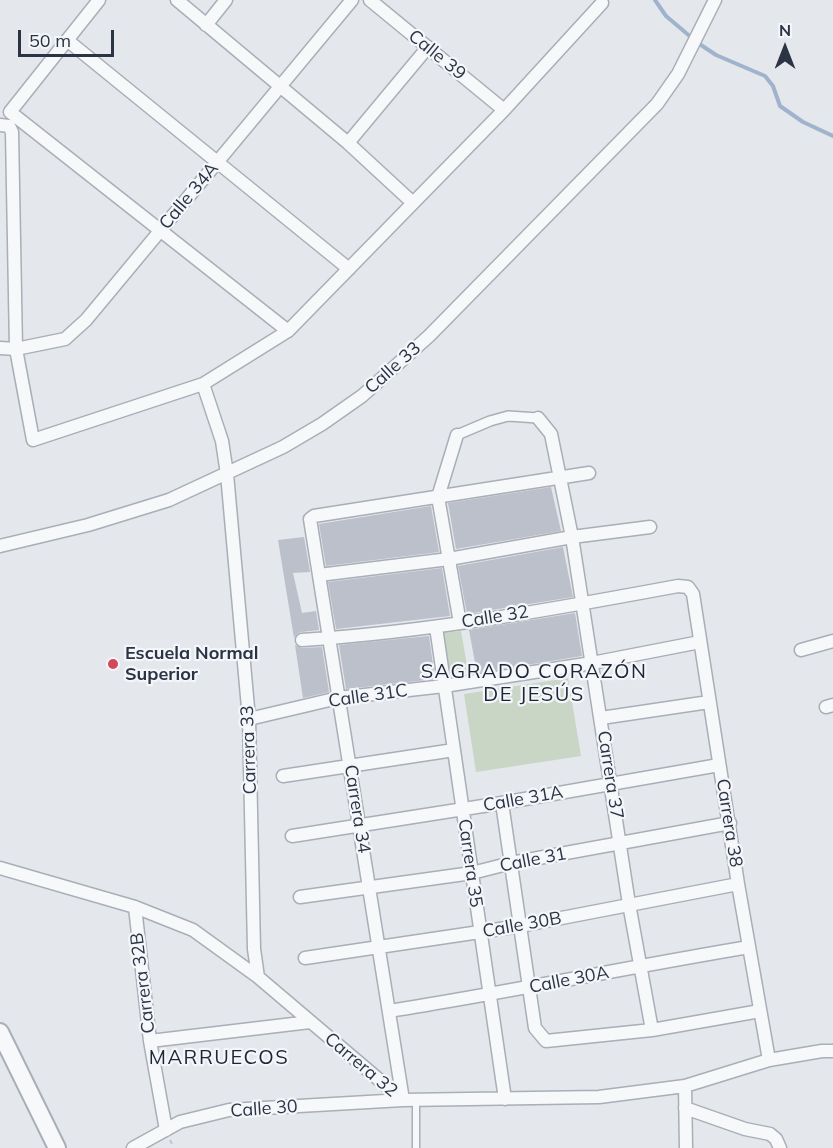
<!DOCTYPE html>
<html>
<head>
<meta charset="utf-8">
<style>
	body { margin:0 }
	#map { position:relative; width:833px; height:1148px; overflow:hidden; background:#e4e7ec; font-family:Mulish,sans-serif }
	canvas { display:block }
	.north { position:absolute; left:755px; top:18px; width:60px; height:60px; -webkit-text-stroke:4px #f4f6f9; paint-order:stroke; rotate:0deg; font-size:16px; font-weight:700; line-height:24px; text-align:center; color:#2b3445 }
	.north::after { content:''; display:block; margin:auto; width:21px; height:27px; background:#2b3445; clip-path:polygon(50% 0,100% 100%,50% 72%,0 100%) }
	.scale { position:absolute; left:18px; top:30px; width:96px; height:27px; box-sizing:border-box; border:3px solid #2b3445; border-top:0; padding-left:8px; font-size:18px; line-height:21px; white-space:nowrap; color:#2b3445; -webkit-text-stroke:4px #f4f6f9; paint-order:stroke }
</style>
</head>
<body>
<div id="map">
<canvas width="833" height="1148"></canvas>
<div class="north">N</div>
<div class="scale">50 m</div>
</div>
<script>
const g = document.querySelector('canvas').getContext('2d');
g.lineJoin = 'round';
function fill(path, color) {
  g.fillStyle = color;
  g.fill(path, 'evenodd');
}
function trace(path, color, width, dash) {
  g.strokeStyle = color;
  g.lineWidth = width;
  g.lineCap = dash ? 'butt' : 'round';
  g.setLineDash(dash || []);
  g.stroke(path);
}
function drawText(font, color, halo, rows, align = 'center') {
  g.font = font + ' Mulish,sans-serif';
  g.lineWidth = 4.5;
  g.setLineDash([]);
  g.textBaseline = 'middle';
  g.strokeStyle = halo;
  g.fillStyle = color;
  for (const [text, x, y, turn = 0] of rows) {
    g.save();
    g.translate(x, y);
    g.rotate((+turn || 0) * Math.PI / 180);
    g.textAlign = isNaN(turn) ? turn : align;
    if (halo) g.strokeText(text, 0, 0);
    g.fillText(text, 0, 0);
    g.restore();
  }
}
const green = new Path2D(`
	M461,631L469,677L449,681L441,633Z
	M568,678L581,756L476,772L464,694Z`);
const stream = new Path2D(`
	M655,0L666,16L692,38
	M698,43L716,55L765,76L773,86L780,106L803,122L833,136`);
const building = new Path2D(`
	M551,487L561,531L456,549L448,503Z
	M431,506L439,552L326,566L319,524Z
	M304,537L310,572L293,573L302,613L316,611L319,630L301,632L297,634L294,638L278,540Z
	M563,547L573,597L467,614L458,566Z
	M442,568L450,616L336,629L328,582Z
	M575,613L582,656L477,673L469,630Z
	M429,636L435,679L346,689L339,645Z
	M295,645L302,648L322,647L329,692L303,698Z`);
const path = new Path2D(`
	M170,1140L174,1148`);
const service = new Path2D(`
	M416,1100V1148`);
const pedestrian = new Path2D(`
	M457,435L490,421L508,416L538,418`);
const minor = new Path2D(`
	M99,0L10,112L288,331
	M177,0L348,143L413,203
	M370,0L504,110
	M206,25L226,0
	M67,40L349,269
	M0,125L9,126L12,132L16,349L33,440L203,384L288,331L504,110L602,3
	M348,143L428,47
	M0,348L16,349L65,339L86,320L352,0
	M203,384L222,441L227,474L249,719L254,949L258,977
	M538,418L551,434L572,537L629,904L652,1030
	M457,435L438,497L460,623
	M0,546L88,525L169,500L283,447L322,424L362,396L429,336L657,104L678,74L715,0
	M319,575L449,559L572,537L650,527
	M436,627L505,1099
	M302,640C428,632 554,609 678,586L688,587L693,594L738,884L769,1060
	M801,650L833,641
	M826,707L833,705
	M601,718L709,702
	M249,719L338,698L444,686L592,663L700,642
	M283,776L454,750
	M502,803L535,1028L546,1041L652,1030L760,1011
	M292,836L502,803L719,765
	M0,868L135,907L193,930L258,977L403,1100
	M300,897L472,873L511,863L730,823
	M135,907L150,1041L166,1130
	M305,958L520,926L738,884
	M389,1011C509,992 629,967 749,947
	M150,1041L310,1022
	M685,1086L686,1148
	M403,1100L310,519L314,516L589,473
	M685,1108L745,1129L770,1134L776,1139L780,1148
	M133,1148L180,1122L229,1110L403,1100L599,1097L685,1086L769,1060L822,1051H833`);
const tertiary = new Path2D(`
	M0,1032L57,1148`);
const markers = [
	[113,664,6,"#d1495b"]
];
const streetNames = [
	["Calle 39",437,55,39],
	["Calle 34A",189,196,-50],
	["Calle 33",393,368,-42],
	["Calle 32",495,617,-9],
	["Calle 31C",368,696,-8],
	["Carrera 33",249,750,-92],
	["Carrera 37",610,775,81],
	["Calle 31A",523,799,-10],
	["Carrera 34",357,809,81],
	["Carrera 38",729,823,81],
	["Calle 31",533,860,-11],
	["Carrera 35",470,863,82],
	["Calle 30B",522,925,-10],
	["Calle 30A",569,980,-11],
	["Carrera 32B",143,983,-97],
	["Carrera 32",361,1065,40],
	["Calle 30",264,1109,-4]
];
const poiNames = [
	["Escuela Normal",125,654],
	["Superior",125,675]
];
const neighbourhoodNames = [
	["SAGRADO CORAZÓN",534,672],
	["DE JESÚS",534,695],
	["MARRUECOS",219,1058]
];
fill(green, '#c9d6c5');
trace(stream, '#9fb4cc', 4);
fill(building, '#bbc0ca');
trace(service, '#a9aeb7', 9);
trace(pedestrian, '#a9aeb7', 12);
trace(minor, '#a9aeb7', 15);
trace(tertiary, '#a9aeb7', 20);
trace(path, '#c2c5cb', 2, [4.5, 4.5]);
trace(service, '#f7f8fa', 6);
trace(pedestrian, '#f7f8fa', 9);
trace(minor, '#f7f8fa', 12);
trace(tertiary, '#f7f8fa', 16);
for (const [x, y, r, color] of markers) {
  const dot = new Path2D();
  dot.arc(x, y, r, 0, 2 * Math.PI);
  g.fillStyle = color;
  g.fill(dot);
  trace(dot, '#f4f6f9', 2);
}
drawText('18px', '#2b3445', '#f4f6f9', streetNames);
drawText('bold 18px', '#2b3445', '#f4f6f9', poiNames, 'left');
g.letterSpacing = '1.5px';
drawText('20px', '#1d2536', '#f4f6f9', neighbourhoodNames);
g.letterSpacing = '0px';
</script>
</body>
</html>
